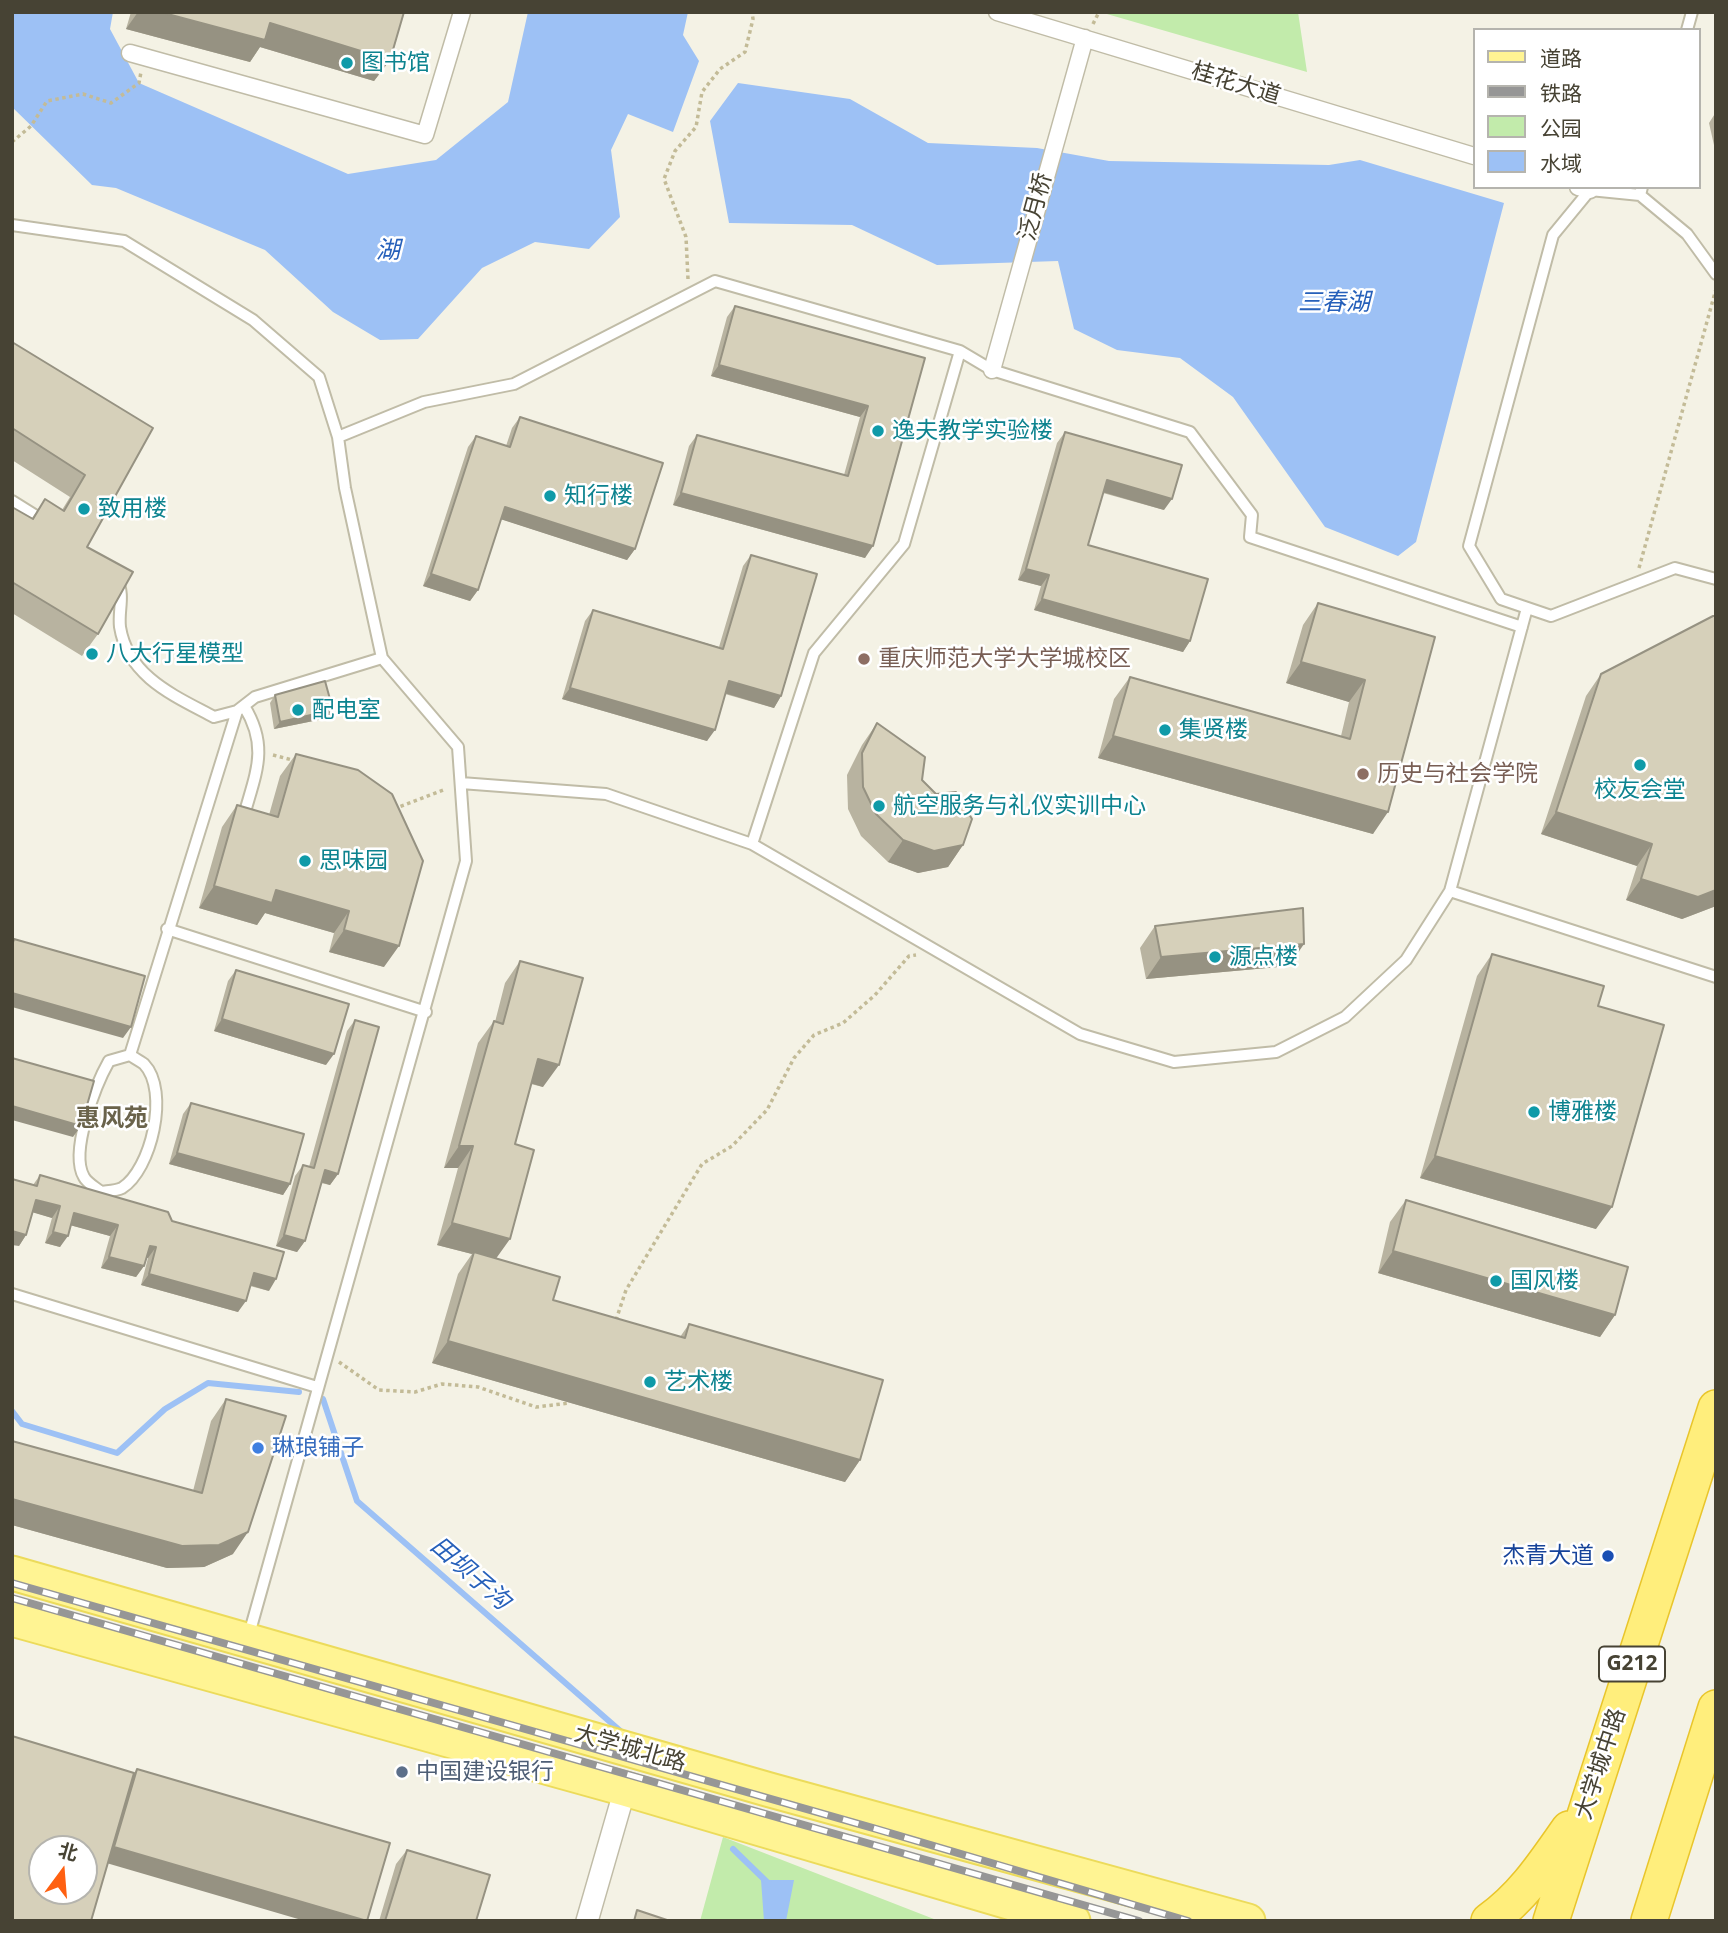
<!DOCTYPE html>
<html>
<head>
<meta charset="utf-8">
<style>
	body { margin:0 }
	#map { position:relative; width:1728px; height:1933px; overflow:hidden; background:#f4f2e5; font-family:"Open Sans","Noto Sans SC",sans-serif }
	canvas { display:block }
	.frame { position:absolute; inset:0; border:14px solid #474334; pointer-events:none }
	.legend { position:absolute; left:1473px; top:28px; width:228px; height:161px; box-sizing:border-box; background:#fff; border:2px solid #b5b4ae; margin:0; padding:9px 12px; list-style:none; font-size:21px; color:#474334 }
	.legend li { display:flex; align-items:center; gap:14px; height:35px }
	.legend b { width:35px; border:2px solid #b5b4ae }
	.north { position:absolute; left:28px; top:1835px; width:70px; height:70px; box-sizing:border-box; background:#fff; border:2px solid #b5b4ae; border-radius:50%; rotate:16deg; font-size:19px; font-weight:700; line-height:28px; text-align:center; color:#474334 }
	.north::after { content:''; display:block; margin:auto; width:24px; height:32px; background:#ff6011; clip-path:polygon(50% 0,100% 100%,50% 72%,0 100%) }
</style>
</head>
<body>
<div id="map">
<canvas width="1728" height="1933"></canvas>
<div class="frame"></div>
<ul class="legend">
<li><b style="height:9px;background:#fff493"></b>道路</li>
<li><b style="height:9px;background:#969696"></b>铁路</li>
<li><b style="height:19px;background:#c2ebab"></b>公园</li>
<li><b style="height:19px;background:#9dc1f5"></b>水域</li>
</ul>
<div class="north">北</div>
</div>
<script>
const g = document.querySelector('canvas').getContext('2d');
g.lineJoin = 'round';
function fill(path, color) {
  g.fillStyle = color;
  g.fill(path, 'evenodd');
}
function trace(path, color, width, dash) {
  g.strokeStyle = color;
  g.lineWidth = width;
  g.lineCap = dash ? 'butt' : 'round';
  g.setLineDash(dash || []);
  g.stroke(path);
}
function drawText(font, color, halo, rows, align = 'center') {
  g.font = font + ' "Open Sans","Noto Sans SC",sans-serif';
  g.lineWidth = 5;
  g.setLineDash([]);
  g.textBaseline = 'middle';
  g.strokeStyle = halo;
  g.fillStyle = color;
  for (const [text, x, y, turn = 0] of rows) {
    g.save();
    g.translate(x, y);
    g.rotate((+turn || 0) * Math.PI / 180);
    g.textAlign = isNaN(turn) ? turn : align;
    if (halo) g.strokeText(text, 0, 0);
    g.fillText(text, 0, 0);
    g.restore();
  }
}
const green = new Path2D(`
	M1100,12H1298L1307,72Z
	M723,1837L939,1921H700Z`);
const water = new Path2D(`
	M12,12H113L110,29L139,83L348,174L436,160L508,102L528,12H688L683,35L699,61L673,132L628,114L611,150L620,217L589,249L535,242L482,268L418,339L380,340L333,312L265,250L116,188L92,185L12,107Z
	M738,83L850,99L928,143L1037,148L1109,161L1329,165L1360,160L1504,203L1416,542L1398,556L1325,527L1233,397L1180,358L1117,350L1074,329L1058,261L937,265L852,225L729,223L710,121Z
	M761,1880H794L786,1921H764Z`);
const stream = new Path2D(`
	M323,1399L357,1501L625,1735
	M12,1411L22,1424L117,1453L165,1409L208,1383L299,1392
	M733,1849L769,1884`);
const path = new Path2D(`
	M1093,24L1099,12
	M12,142L31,126L47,101L83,94L111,103L139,83L141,72
	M688,279L686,237L664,179L675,151L696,127L702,92L720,69L745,52L753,19L752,12
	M1639,568L1716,289
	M273,755L296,761
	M394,809L446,789
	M616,1320L626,1290L702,1164L732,1146L767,1110L794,1058L814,1035L843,1023L875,995L909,956L916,955
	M339,1362L379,1390L415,1392L442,1384L478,1387L536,1407L570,1403`);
const service = new Path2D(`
	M1687,30L1692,12
	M1642,187L1640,195L1687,234L1716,274
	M1640,195L1590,190L1553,235L1469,546L1501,599L1551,616L1675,568L1716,579
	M12,225L124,241L253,320L319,377L338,437L345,488L382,658L458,747L466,861L248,1638
	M338,437L424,402L514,384L715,281L960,351L992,370L1190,432L1252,515L1250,537L1522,627
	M12,501L44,521
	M117,580C125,596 118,610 120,627C128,677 175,696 214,717L237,711L255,697L382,658
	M461,783L606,794L752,844L1080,1034L1174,1062L1276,1052L1345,1017L1406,960L1450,891L1527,608
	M243,819C255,774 270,748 244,706
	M752,844L814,653L904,544L960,351
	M1450,891L1716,977
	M167,929L426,1012
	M130,1055C134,1058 140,1061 144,1064C170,1091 151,1170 122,1188C116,1191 107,1191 101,1192C95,1187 87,1183 84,1177C69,1152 96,1084 109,1061L130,1055L237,711
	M12,1294L317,1387`);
const pedestrian = new Path2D(`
	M997,12L1474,156
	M130,53L425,135L462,12
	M1578,187L1590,190
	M992,370L1085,38`);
const minor = new Path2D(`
	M587,1921L625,1789`);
const primary = new Path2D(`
	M12,1573L770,1790L1248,1921
	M12,1619L625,1789L1073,1921`);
const trunk = new Path2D(`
	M1489,1921C1524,1896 1545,1863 1569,1829
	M1551,1921L1716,1408
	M1649,1921L1716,1708`);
const rail = new Path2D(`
	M12,1583L873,1828L1188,1921
	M12,1598L1139,1921`);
const wall = new Path2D(`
	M131,12H404L390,60L374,81L260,47L250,62L126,29Z
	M1716,112V154L1709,123Z
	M735,306L925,358L865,558L673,505L689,446L697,435L844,475L860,417L711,376L727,317Z
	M12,342L153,428L87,547L98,634L82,656L12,613V507L32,518L45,499L62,510L70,497L12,460Z
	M520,417L635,549L627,560L501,519L478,590L470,601L423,586L468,447L476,436L506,446L512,428Z
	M1065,432L1164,510L1103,493L1088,545L1190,641L1183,652L1034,610L1041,586L1018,580L1057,443Z
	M751,555L781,696L774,708L725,694L707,741L562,699L585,621L593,610L719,647L743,566Z
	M1318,603L1435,637L1373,834L1098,758L1114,699L1130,677L1341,736L1349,702L1286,683L1303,625Z
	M1716,616V906L1682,919L1626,900L1637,866L1541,834L1586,696L1601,674Z
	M275,695L328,718L274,729L270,703Z
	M877,723L922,780L963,845L948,867L918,873L888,862L861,836L848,809L847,775L862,745Z
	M296,754L384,967L329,952L334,933L265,913L257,925L199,908L222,827L237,805L269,815L280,776Z
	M1155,926L1289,966L1146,979L1140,948Z
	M1492,954L1598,1006L1596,1229L1420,1178L1477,976Z
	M520,961L543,1087L531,1084L515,1144L496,1258L553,1300L680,1337L689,1324L860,1460L845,1482L432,1363L458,1274L472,1254L437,1245L458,1168H444L478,1043L494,1021L495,1022L505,983Z
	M236,970L326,1065L214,1031L228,981Z
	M355,1020L338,1174L330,1185L321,1183L305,1241L297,1252L276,1246L295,1176L303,1165L309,1167L347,1031Z
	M191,1103L290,1184L283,1195L169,1164L183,1114Z
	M40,1175L172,1221L269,1291L250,1286L238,1312L141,1285L148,1258H146L144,1266L136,1277L101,1268L110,1236L70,1225L60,1247L45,1243L52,1218L33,1212L26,1235L19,1246L33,1185Z
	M1406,1200L1615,1315L1600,1337L1378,1273L1390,1222Z
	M226,1399L233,1554L204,1567L167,1568L12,1525V1441L193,1491L211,1421Z
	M137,1769L390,1843L108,1863L134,1773Z
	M407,1850L476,1921H379L396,1864Z`);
const shadedWall = new Path2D(`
	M138,12H160L270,23L390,60L374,81L260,47L250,62L126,29Z
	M719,365L868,406L860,417L711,376Z
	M1107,480L1172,499L1164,510L1099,491Z
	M681,493L873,546L865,558L673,505Z
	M505,507L635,549L627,560L497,518Z
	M1026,569L1049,575L1041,586L1018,580Z
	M431,574L478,590L470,601L423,586Z
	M1042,599L1190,641L1183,652L1034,610Z
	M1301,662L1365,680L1349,702L1286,683Z
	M729,681L781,696L774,708L721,692Z
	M570,688L715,730L707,741L562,699Z
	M333,710L328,718L274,729L280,722Z
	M1113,736L1388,812L1373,834L1098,758Z
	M1556,812L1652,844L1637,866L1541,834Z
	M903,840L963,845L948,867L918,873L888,862Z
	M1641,879L1716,890V906L1682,919L1626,900Z
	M214,886L276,890L349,911L334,933L265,913L257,925L199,908Z
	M344,930L399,946L384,967L329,952Z
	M1304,944L1289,966L1146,979L1161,957Z
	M12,993L131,1027L123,1038L12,1007Z
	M222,1019L334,1054L326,1065L214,1031Z
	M538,1059L559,1065L543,1087L523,1081Z
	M12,1106L81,1126L73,1137L12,1120Z
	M459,1146H473L458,1168H444Z
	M177,1153L290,1184L283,1195L169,1164Z
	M1435,1156L1612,1207L1596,1229L1420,1178Z
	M325,1170L338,1174L330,1185L317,1181Z
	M36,1200L60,1206L52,1218L28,1211Z
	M74,1213L118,1225L110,1236L66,1224Z
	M452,1223L510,1239L495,1260L474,1252L472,1254L437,1245Z
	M12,1231L26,1235L19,1246L12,1245Z
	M53,1232L68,1236L60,1247L45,1243Z
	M284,1235L305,1241L297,1252L276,1246Z
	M150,1246L156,1247L148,1258L142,1257Z
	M1393,1251L1615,1315L1600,1337L1378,1273Z
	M109,1257L144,1266L136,1277L101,1268Z
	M254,1273L276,1279L269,1291L246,1284Z
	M149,1274L246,1301L238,1312L141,1285Z
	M448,1341L860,1460L845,1482L432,1363Z
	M12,1499L248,1532L233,1554L204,1567L167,1568L12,1525Z
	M114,1847L366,1921H305L103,1862Z`);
const building = new Path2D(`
	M160,12H404L390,60L270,23L265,40Z
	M735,306L925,358L873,546L681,493L697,435L848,476L868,406L719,365Z
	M12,342L153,428L87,547L133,572L98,634L12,582V507L33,519L45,499L64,511L85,475L12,428Z
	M520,417L663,463L635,549L505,507L478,590L431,574L476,436L510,447Z
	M1065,432L1182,465L1172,499L1107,480L1088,545L1208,579L1190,641L1042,599L1049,575L1026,569Z
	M751,555L817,574L781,696L729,681L715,730L570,688L593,610L723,649Z
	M1318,603L1435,637L1388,812L1113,736L1130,677L1350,739L1365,680L1301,662Z
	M1713,616H1716V890L1698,897L1641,879L1652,844L1556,812L1601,674Z
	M325,681L333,710L280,722L275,695Z
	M877,723L925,757L922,780L936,794L956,792L972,819L963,845L934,851L903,840L876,814L863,787L862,753Z
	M296,754L358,770L392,794L423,861L399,946L344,930L349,911L276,890L272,903L214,886L237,805L278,817Z
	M1303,908L1304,944L1161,957L1155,926Z
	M14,939L145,976L131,1027L12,993V946Z
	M1492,954L1604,986L1598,1006L1664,1025L1612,1207L1435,1156Z
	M520,961L583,978L559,1065L538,1059L515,1144L534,1150L510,1239L452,1223L473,1146H459L494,1021L503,1024Z
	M236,970L349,1004L334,1054L222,1019Z
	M355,1020L379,1027L338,1174L325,1170L305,1241L284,1235L303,1165L314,1168Z
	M12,1058L94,1081L81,1126L12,1106Z
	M191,1103L304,1134L290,1184L177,1153Z
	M40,1175L168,1212L172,1221L284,1252L276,1279L254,1273L246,1301L149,1274L156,1247L150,1246L144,1266L109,1257L118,1225L74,1213L68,1236L53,1232L60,1206L36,1200L26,1235L12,1231V1179L37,1186Z
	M1406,1200L1628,1267L1615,1315L1393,1251Z
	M474,1252L560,1277L553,1300L685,1338L689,1324L883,1380L860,1460L448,1341Z
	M226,1399L286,1416L248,1532L219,1545L182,1546L12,1499V1441L202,1493Z
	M12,1736L134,1773L91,1921H12ZM42,1849H84V1891H42Z
	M137,1769L390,1843L367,1921L114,1847Z
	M407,1850L490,1875L476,1921H385Z
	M637,1910L670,1921H634Z`);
const markers = [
	[347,63,7,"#0f9aa8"],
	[878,431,7,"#0f9aa8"],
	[550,496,7,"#0f9aa8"],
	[84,509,7,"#0f9aa8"],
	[92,654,7,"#0f9aa8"],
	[864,659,7,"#8d6e63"],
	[298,710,7,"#0f9aa8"],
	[1165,730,7,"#0f9aa8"],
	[1640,765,7,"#0f9aa8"],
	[1363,774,7,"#8d6e63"],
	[879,806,7,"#0f9aa8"],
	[305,861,7,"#0f9aa8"],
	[1215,957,7,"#0f9aa8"],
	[1534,1112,7,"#0f9aa8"],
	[1496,1281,7,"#0f9aa8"],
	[650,1382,7,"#0f9aa8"],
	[258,1448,7,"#3f7fe0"],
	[1608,1556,7,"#1a4fb4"],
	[402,1772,7,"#5c6f8a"]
];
const shields = [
	[1632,1664,66]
];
const shieldNames = [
	["G212",1632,1664]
];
const cultureNames = [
	["图书馆",361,63],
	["逸夫教学实验楼",892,431],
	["知行楼",564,496],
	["致用楼",98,509],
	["八大行星模型",106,654],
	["配电室",312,710],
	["集贤楼",1179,730],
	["校友会堂",1640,790,"center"],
	["航空服务与礼仪实训中心",893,806],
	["思味园",319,861],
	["源点楼",1229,957],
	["博雅楼",1548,1112],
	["国风楼",1510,1281],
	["艺术楼",664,1382]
];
const streetNames = [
	["桂花大道",1236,84,17],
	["泛月桥",1036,207,-75],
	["大学城北路",630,1749,16],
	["大学城中路",1601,1764,-72]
];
const educationNames = [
	["重庆师范大学大学城校区",878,659],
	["历史与社会学院",1377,774]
];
const shopNames = [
	["琳琅铺子",272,1448]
];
const transitNames = [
	["杰青大道",1594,1556]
];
const serviceNames = [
	["中国建设银行",416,1772]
];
const waterNames = [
	["湖",388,251],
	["三春湖",1334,303],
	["田坝子沟",470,1574,41]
];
const neighbourhoodNames = [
	["惠风苑",112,1119]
];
fill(green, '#c2ebab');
fill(water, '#9dc1f5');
trace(stream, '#9dc1f5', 6);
trace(service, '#c0bca7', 14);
trace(pedestrian, '#c0bca7', 19);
trace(minor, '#c0bca7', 24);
trace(primary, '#ecdb5b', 37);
trace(trunk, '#e9c52b', 38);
trace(path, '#c3bb97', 3.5, [3.5, 3.5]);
trace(service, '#fff', 10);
trace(pedestrian, '#fff', 16);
trace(minor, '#fff', 21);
trace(primary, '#fff493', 33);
trace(trunk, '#ffee7c', 35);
trace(rail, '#969696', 8);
trace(rail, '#fff', 5, [16]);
fill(wall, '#b8b3a0');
fill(shadedWall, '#969282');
fill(building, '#d6d0ba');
trace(building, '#969282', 2);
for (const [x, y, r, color] of markers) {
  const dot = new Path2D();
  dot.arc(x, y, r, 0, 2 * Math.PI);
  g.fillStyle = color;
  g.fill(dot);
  trace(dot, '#fff', 2.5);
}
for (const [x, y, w] of shields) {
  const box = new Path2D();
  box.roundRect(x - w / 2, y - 17.5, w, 35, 5);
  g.fillStyle = '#fff';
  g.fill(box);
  trace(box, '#474334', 2);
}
drawText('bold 21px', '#474334', null, shieldNames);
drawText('23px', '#0d838f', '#fff', cultureNames, 'left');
drawText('23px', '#474334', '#fff', streetNames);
drawText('23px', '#785e54', '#fff', educationNames, 'left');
drawText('23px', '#366cbe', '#fff', shopNames, 'left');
drawText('23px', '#164399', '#fff', transitNames, 'right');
drawText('23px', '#4e5e75', '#fff', serviceNames, 'left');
drawText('italic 24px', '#2660ba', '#fff', waterNames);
drawText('bold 24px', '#6a634b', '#fff', neighbourhoodNames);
</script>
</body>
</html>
